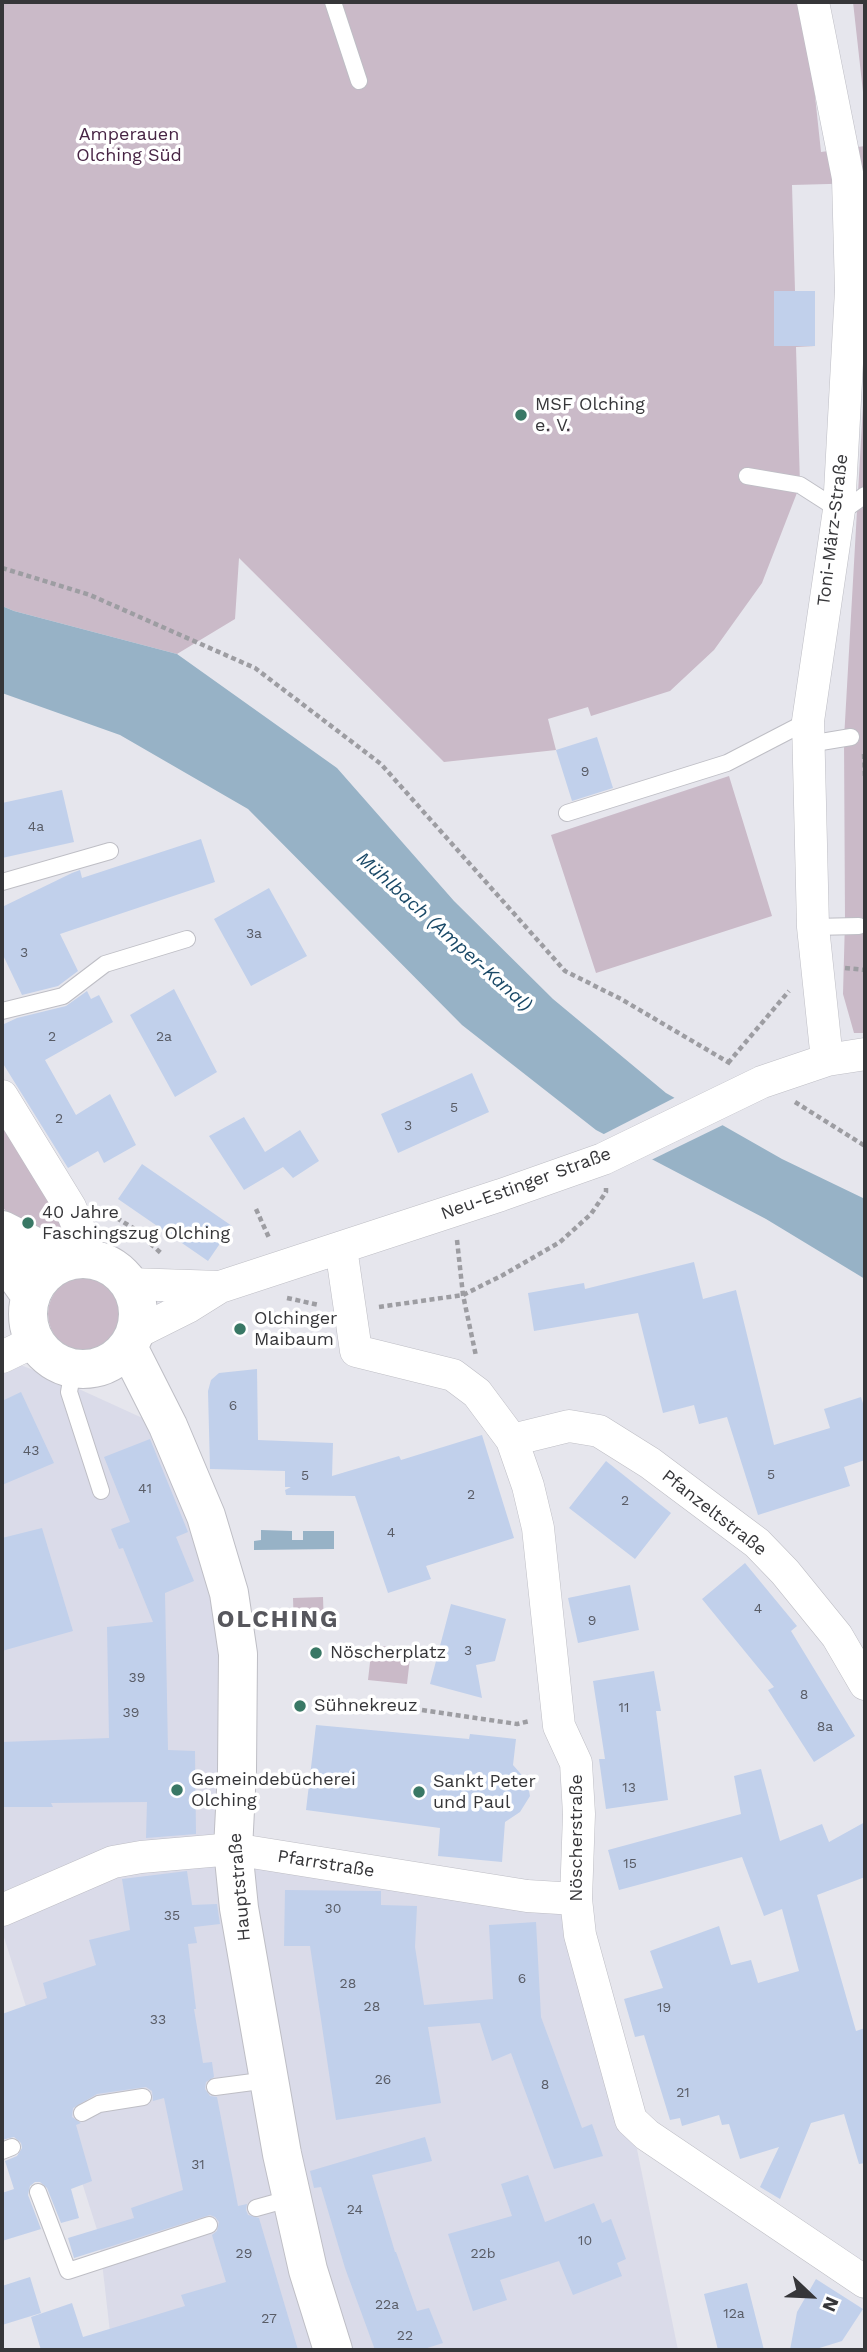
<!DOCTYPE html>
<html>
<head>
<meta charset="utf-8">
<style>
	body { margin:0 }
	#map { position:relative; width:867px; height:2352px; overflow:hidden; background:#e6e6ed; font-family:"Work Sans",sans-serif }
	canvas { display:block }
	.frame { position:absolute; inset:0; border:4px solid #363639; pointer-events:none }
	.north { position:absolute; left:776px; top:2261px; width:70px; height:70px; -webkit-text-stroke:5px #fff; paint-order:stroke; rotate:113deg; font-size:19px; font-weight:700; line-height:28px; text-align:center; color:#363639 }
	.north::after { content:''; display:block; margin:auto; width:24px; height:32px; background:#363639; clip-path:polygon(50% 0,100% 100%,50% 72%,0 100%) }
</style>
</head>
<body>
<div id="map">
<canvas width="867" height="2352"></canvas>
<div class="frame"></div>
<div class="north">N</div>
</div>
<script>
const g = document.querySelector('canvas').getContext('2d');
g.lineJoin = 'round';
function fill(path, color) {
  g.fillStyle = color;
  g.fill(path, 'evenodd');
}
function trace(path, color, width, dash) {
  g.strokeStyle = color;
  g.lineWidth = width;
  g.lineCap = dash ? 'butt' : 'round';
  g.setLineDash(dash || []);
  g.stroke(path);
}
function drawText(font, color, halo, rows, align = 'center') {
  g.font = font + ' "Work Sans",sans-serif';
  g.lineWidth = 7;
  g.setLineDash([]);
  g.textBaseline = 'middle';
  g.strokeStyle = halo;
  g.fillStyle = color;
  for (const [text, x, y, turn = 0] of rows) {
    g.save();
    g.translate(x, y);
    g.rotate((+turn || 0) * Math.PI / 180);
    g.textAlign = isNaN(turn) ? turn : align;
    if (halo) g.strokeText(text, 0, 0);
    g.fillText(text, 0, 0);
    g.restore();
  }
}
const built = new Path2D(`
	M2,1358L57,1379L149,1421L196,1534L218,1628L223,1720L222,1838L2,1900Z
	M141,1857L576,1899L631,2120L678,2350H112L99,2236L2,1931V1910Z`);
const green = new Path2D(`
	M2,2H805L821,152L865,146V183L792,185L795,291H815V346L796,347L800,485L762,583L714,650L670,691L591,716L588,707L548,719L556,750L444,762L239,558L235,619L177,654L14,611L2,606Z
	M853,2H865V110Z
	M863,405H865V1033H854L843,994L845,920L844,739Z
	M729,776L772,916L596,973L551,835Z
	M2,1124L58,1210L71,1244L17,1221L2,1207Z
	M48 1314a37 37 0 1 1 74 0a37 37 0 1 1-74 0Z
	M323,1597L324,1628L294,1629L293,1598Z
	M372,1645L411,1649L407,1684L368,1680Z`);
const water = new Path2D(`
	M2,606L14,611L177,654L337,768L454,901L553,999L666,1093L782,1159L865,1199V1279L766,1219L596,1130L462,1025L248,809L120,735L2,693Z
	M261,1530L292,1531V1540H303V1531H334V1549L254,1550V1541L261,1540Z`);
const pier = new Path2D(`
	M678,1096L727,1123L647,1162L600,1136Z`);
const building = new Path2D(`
	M774,291H815V346H774Z
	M597,737L613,788L572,801L556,750Z
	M62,790L74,842L2,858V803Z
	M201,839L215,882L60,934L78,971L58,986L22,995L2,953V907L72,873L80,870L82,878Z
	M269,888L307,956L251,986L214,919Z
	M174,989L217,1072L175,1097L130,1015Z
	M87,991L91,999L99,995L113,1022L45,1060L76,1115L110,1094L136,1145L104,1163L98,1151L68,1168L2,1062V1025L17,1018L66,1006Z
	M472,1073L489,1112L398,1153L381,1114Z
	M244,1117L265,1152L300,1130L319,1161L293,1178L283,1167L244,1190L209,1136Z
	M142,1164L232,1226L208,1261L118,1199Z
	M694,1262L703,1299L736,1290L774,1445L830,1428L824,1409L861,1397L865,1410V1460L844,1467L850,1486L758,1515L727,1417L699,1424L694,1405L663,1413L638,1313L534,1331L528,1293L584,1283L585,1289Z
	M257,1369L258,1440L333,1443L332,1476L399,1456L401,1460L482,1435L514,1538L426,1566L431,1579L388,1593L355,1496L286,1495L285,1490L291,1487H285V1471L210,1469L208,1391L211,1380L219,1373Z
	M21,1392L54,1463L2,1485V1401Z
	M150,1439L188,1532L176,1537L194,1581L165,1593L168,1750L195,1751L196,1834L146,1838L147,1802L51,1803L53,1807H2V1742L109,1738L107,1627L153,1622L123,1548L119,1549L111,1529L130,1522L104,1457Z
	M606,1461L671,1513L635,1559L569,1508Z
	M42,1528L73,1631L2,1651V1538Z
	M745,1563L797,1626L791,1631L855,1736L814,1762L768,1690L774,1687L702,1599Z
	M630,1585L639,1630L578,1643L568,1598Z
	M451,1604L506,1619L495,1661L476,1665L482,1698L430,1684Z
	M654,1671L661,1711H656L668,1800L606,1809L599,1759H605L593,1681Z
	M316,1725L469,1739L470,1734L516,1739L513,1765L527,1781L530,1796L520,1812L505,1822L502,1862L438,1856L440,1828L306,1810Z
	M761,1769L780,1841L822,1824L829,1842L865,1822V1877L817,1895L856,2031L865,2028V2163L859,2164L844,2114L811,2123L780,2199L760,2187L779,2147L740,2159L729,2124L722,2125L719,2115L682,2126L680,2118L670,2120L644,2035L635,2037L624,1999L663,1988L650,1951L719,1926L731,1965L751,1960L758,1983L799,1971L782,1909L764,1916L742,1857L619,1890L608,1850L741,1814L734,1776Z
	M187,1871L192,1905L217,1904L220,1924L194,1927L197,1943L188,1944L196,2009H194L203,2063L212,2062L214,2077L206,2082L205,2089L210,2096L217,2097L238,2206L247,2204L246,2210L248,2215L259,2218L298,2350H41L31,2317L72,2303L83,2337L185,2306L181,2295L226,2282L212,2235L217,2231L219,2222L215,2217L210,2215L74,2258L68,2238L134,2218L131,2208L183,2190L164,2098L153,2101L152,2091L146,2087L97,2094L73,2108L72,2117L81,2123L76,2125L92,2181L71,2189L79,2218L61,2223L47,2188L40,2182H35L30,2186L28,2195L41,2229L2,2241V2193L14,2189L5,2161L17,2156L22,2148L21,2143L14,2137L2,2140V2014L47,1998L43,1983L96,1965L89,1940L130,1930L122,1879Z
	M285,1890L377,1891H381V1905L417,1906L415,1947L424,2005L493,1999L489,1925L536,1922L541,2017L582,2128L592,2124L603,2156L554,2169L511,2053L492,2061L480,2023L428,2027L441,2103L336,2120L310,1946H284Z
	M425,2137L432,2161L372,2175L395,2252H396L417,2311L429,2308L443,2343L421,2350H375L345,2268L321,2187L314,2188L310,2171Z
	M528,2175L545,2222L594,2203L602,2223L611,2219L626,2259L617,2263L622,2276L573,2295L559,2261L500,2280L507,2300L473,2311L448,2234L512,2216L501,2184Z
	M30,2277L41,2313L2,2325V2286Z
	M816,2279L863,2309L842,2341L813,2350H790L797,2312Z
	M747,2283L764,2350H718L704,2294Z`);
const path = new Path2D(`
	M2,568L90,595L255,668L381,764L565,971L621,999L733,1065
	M864,754L865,779
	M845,968L865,970
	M728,1063L789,991
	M795,1102L865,1146
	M102,1209L133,1228L162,1254
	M256,1209L270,1240
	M457,1240L463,1295L476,1356
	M287,1298L319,1305
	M379,1307L463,1295L503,1275L560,1242L591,1214L606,1192V1188
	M422,1710L517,1724L530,1721`);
const service = new Path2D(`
	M333,2L359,81
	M747,476L800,485L839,510L847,508L865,495
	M809,744L851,737
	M567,813L727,763L808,721
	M2,882L110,851
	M813,927L859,926
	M2,1011L63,996L105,964L187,939
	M73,1369L69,1392L101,1491
	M215,2087L268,2080
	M82,2113L99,2104L143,2097
	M2,2151L12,2147
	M38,2192L68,2271L209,2225
	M256,2208L292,2198`);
const minor = new Path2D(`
	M813,2L848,178L851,290L839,510L808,721L813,927L827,1060
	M2,1096L70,1207L92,1260
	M341,1248L356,1351L453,1375L477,1393L512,1440L528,1486L538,1528L559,1726L576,1763L579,1814L576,1899L580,1935L631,2120L647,2135L865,2282
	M129,1284L220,1287
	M134,1334L188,1307L220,1287L501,1195L603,1159L762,1082L827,1060L865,1054
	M2,1357L35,1341
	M512,1440L569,1426L599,1431L650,1463L757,1543L785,1572L837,1636L865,1684
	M2,1910L113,1862L141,1857L233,1849L527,1896L576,1899`);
const tertiary = new Path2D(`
	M2,1230L65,1262
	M2,1256L31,1296
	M28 1314a55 55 0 1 1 110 0a55 55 0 1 1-110 0Z
	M128,1347L168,1426L206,1516L229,1593L238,1654L237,1771L233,1849L239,1908L282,2154L308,2270L333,2350`);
const markers = [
	[521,415,7,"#397865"],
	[28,1223,7,"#397865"],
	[240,1329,7,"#397865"],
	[316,1653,7,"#397865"],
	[300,1706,7,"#397865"],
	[177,1790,7,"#397865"],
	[419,1792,7,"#397865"]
];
const numberNames = [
	["9",585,772],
	["4a",36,827],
	["3a",254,934],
	["3",24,953],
	["2",52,1037],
	["2a",164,1037],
	["5",454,1108],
	["2",59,1119],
	["3",408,1126],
	["6",233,1406],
	["43",31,1451],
	["5",771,1475],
	["5",305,1476],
	["41",145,1489],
	["2",471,1495],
	["2",625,1501],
	["4",391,1533],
	["4",758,1609],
	["9",592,1621],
	["3",468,1651],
	["39",137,1678],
	["8",804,1695],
	["11",624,1708],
	["39",131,1713],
	["8a",825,1727],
	["13",629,1788],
	["15",630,1864],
	["30",333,1909],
	["35",172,1916],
	["6",522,1979],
	["28",348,1984],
	["28",372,2007],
	["19",664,2008],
	["33",158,2020],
	["26",383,2080],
	["8",545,2085],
	["21",683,2093],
	["31",198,2165],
	["24",355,2210],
	["10",585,2241],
	["29",244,2254],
	["22b",483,2254],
	["22a",387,2305],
	["12a",734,2314],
	["27",269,2319],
	["22",405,2336]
];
const parkNames = [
	["Amperauen",129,135],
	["Olching Süd",129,156]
];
const poiNames = [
	["MSF Olching",535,405],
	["e. V.",535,426],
	["40 Jahre",42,1213],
	["Faschingszug Olching",42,1234],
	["Olchinger",254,1319],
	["Maibaum",254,1340],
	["Nöscherplatz",330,1653],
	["Sühnekreuz",314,1706],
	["Gemeindebücherei",191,1780],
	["Olching",191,1801],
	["Sankt Peter",433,1782],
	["und Paul",433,1803]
];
const streetNames = [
	["Toni-März-Straße",833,530,-83],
	["Neu-Estinger Straße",526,1184,-20],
	["Pfanzeltstraße",714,1513,38],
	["Nöscherstraße",577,1838,-90],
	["Pfarrstraße",326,1864,9],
	["Hauptstraße",240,1887,-95]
];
const waterNames = [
	["Mühlbach (Amper-Kanal)",444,932,42]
];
const districtNames = [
	["OLCHING",278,1620]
];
fill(built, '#dadbe9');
fill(green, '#cabac8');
fill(water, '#97b2c6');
fill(pier, '#e6e6ed');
fill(building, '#c1d0eb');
trace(service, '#bebec5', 18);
trace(minor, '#bebec5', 33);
trace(tertiary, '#bebec5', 40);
trace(path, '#9d9da2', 4.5, [5, 3.5]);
trace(service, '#fff', 16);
trace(minor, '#fff', 32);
trace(tertiary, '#fff', 38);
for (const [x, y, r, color] of markers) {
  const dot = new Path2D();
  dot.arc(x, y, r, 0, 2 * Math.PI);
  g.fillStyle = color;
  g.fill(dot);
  trace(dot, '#fff', 2.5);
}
drawText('14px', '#595c66', null, numberNames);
drawText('18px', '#472444', '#fff', parkNames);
drawText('18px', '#363639', '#fff', poiNames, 'left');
drawText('18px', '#363639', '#fff', streetNames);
drawText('italic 19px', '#1a4967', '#fff', waterNames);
g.letterSpacing = '2px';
drawText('bold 24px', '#57575d', '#fff', districtNames);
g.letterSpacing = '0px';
</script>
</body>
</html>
